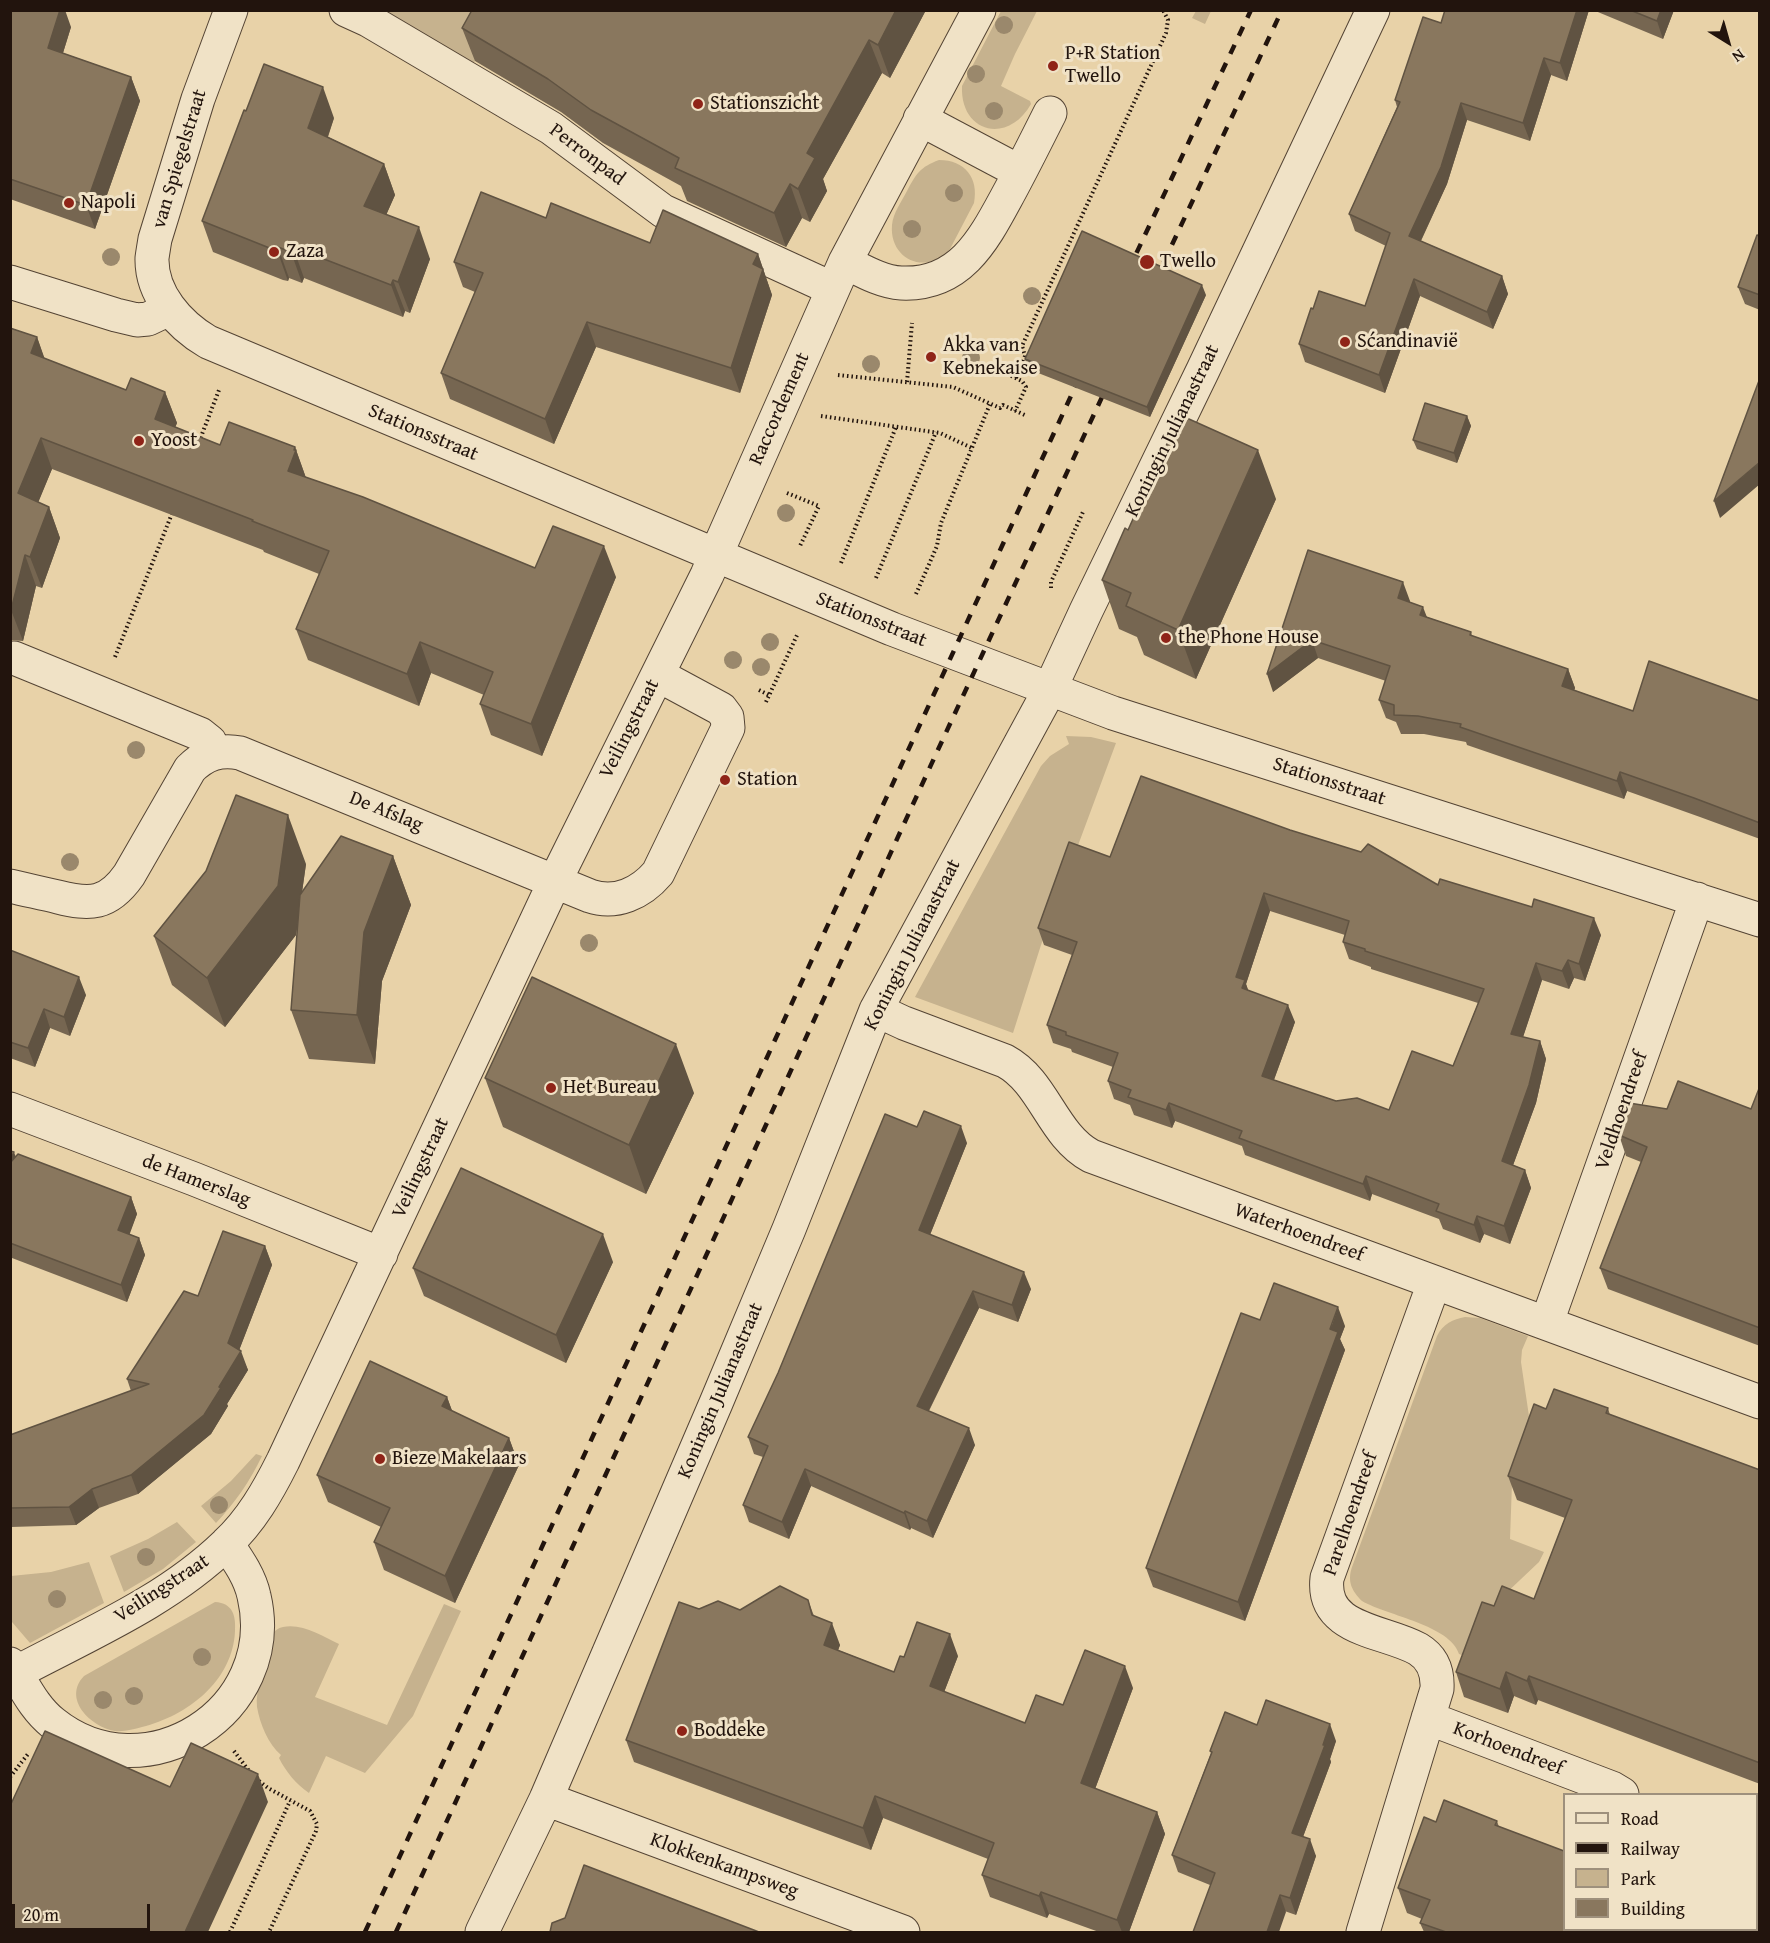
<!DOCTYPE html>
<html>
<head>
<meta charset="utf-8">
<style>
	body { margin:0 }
	#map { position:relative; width:1770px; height:1943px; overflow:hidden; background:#e8d2a8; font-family:"Gentium Book Plus",serif }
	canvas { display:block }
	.frame { position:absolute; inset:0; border:12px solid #22140d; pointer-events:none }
	.legend { position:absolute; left:1563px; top:1793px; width:195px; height:138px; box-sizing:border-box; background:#f0e2c6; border:2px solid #9e907c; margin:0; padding:8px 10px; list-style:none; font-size:18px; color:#22140d }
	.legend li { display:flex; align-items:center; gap:12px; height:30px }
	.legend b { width:30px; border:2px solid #9e907c }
	.north { position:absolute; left:1698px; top:12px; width:60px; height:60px; -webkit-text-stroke:4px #f0e2c6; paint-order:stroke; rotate:143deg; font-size:16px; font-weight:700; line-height:24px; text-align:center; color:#22140d }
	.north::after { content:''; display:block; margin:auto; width:21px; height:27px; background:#22140d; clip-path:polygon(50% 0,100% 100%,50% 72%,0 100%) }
	.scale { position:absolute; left:12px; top:1904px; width:138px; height:27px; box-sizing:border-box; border:3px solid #22140d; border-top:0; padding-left:8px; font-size:18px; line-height:21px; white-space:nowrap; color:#22140d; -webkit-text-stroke:4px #f0e2c6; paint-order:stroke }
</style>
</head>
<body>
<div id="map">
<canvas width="1770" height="1943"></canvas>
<div class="frame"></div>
<ul class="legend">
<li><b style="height:8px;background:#f0e2c6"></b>Road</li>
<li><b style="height:8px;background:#22140d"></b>Railway</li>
<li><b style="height:16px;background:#c6b28e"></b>Park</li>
<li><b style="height:16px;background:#89775e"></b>Building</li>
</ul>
<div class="north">N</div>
<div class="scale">20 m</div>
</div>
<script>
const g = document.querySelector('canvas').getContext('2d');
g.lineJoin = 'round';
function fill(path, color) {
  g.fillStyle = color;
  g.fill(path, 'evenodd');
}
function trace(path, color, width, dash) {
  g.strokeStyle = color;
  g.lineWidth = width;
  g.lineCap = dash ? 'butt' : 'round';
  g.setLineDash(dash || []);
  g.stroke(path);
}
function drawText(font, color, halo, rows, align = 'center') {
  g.font = font + ' "Gentium Book Plus",serif';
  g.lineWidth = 6;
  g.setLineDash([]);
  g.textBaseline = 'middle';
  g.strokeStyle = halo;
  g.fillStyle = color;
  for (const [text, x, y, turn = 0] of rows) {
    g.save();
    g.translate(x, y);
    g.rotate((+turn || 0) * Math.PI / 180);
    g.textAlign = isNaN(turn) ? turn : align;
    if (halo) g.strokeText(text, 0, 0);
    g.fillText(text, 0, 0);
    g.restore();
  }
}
const green = new Path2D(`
	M376,11H502L470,70Z
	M1001,11H1037L1015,54L1001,86L1030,101L1031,104C1008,145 960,133 962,86Z
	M1196,11H1211L1205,24L1192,18Z
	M939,160C965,160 979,178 974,203L950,249C927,276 889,260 892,225C893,213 902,201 907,191C916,174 920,167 939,160Z
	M1066,736L1091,737L1116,743L1041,945L1013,1033L915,997L1041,766L1050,756L1069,744Z
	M1465,1317L1480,1318L1528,1336L1522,1350L1521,1362L1530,1423L1512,1483L1510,1539L1544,1552L1539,1562L1501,1598L1478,1661L1459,1654C1450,1625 1388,1616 1362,1601C1352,1591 1347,1582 1352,1567L1437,1336C1443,1324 1453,1319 1465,1317Z
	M256,1454L262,1456C250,1481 235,1503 216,1523L201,1506L231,1481Z
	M177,1522L196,1542L163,1569L124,1592L110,1556L148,1539Z
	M89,1562L104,1603L30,1643L12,1622L11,1576L51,1572Z
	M215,1602C233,1603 236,1616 235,1631C233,1681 187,1716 142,1727C134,1729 124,1732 115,1731C91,1727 62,1699 84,1676Z
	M444,1604L461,1611L413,1716L365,1773L326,1756L309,1793C296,1784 286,1772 279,1758L281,1755C268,1744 260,1724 257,1707C255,1689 265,1670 270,1653C271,1647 270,1640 272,1635C274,1631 278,1628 283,1627C302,1623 322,1636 339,1644L315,1697L387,1725Z`);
const path = new Path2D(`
	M1007,374L1022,381L1026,387L1015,411
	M838,375L953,387L1000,408L1003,405L1027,416
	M1016,378L1025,356L1022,346L1166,33L1168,20L1163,10
	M907,382L912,323
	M821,416L940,433L972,448
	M199,442L219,390
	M787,493L819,506L800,546
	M841,563L896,427
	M876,578L936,432
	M1051,588V582L1083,512
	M916,594L937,546L941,523L990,404
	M115,657L173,511
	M759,690L769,695
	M766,702L798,633
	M234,1751L249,1771
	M10,1777L28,1754
	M259,1781L268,1788L310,1811L317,1824L316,1831L269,1932
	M230,1932L290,1801`);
const minor = new Path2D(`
	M231,10L198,99L155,239C154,245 153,251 152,258C151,294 179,325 208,342L892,629L1113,713L1760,920
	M346,10L368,20L551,128L663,211L833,289
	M920,119L1020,172
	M845,262C863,271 882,282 901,283C962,286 985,237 1010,191C1024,165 1037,139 1050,113
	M10,282L116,315L137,320L148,319L169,309
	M14,658L200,734L210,742L215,753
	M10,886C26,890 42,893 58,897C90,905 108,905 129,875L190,769C205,754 220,749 240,753L590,896C616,905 641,893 658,873L728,728L727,717L721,709L658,675
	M876,1010L904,1023L1005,1061C1044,1082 1052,1135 1091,1156L1760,1402
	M10,1109L194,1179L381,1254
	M1547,1322L1697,899
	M10,1664C24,1685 33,1707 53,1723C145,1797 281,1711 254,1596C250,1577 238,1560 227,1544
	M10,1676C84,1636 165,1603 226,1544C251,1521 268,1491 283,1461L555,881L707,575L845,262L979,10
	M1428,1718L1612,1788L1622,1794
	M546,1799L903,1932
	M1756,1879L1760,1880
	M482,1932L546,1799L716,1403L789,1229L876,1010L1050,689L1086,611L1203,370L1373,10
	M1363,1932L1437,1689C1438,1672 1433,1658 1418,1649C1384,1630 1321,1631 1327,1578L1434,1283`);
const rail = new Path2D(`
	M1128,271L1251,10
	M1155,281L1282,10
	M365,1932L1082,372
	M396,1932L936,754L1109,382`);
const trees = [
	[1004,25],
	[976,74],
	[994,111],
	[954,193],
	[912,229],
	[111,257],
	[1032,296],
	[971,358],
	[871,364],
	[786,513],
	[770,642],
	[733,660],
	[761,667],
	[136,750],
	[70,862],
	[589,943],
	[219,1505],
	[146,1557],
	[57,1599],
	[202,1657],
	[134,1696],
	[103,1700]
];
const wall = new Path2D(`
	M10,10L71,27L63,53L131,77L140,101L95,229L10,199Z
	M472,10H926L890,78L882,73L823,179L827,191L810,222L802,218L786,247L687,201L681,186L603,143L561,112L475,61L462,28Z
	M1589,10L1567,81L1551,75L1530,141L1467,120L1447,184L1421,241L1502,276L1508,294L1493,329L1420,296L1385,393L1305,362L1299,344L1313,309L1365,306L1386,246L1355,231L1349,214L1397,107L1395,100L1441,23Z
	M1593,10H1674L1663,39Z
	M334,118L328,137L384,164L395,195L386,215L430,259L410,313L405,311L403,317L304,278L302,283L289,278L288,281L283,280L213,252L202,221Z
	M546,218L650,243L758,254L772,295L740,393L596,347L554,444L450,399L441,373L475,292L463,287L454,262Z
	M1760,236V310L1745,304L1738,287Z
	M1206,295L1150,417L1028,369L1025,359Z
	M10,328L37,337L44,358L126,390L165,392L177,423L175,427L220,445L295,447L306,478L535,568L616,577L542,756L491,735L480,704L484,695L431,673L419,706L308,660L296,629L319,574L264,552L263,550L52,469L38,502L49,507L60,538L42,588L36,586L23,641L10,640Z
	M1467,416L1471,426L1457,463L1417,449L1413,440Z
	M1276,499L1196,679L1144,655L1137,637L1119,629L1102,580L1128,530Z
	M1308,550L1410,601V602L1427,617L1471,632L1472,636L1568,669L1575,688L1574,690L1633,711L1760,701V839L1700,817L1627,791L1624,799L1467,745L1466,742L1424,734H1401L1396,722L1386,718L1379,700L1386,681L1318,658L1273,692Z
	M393,856L411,905L382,981L375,1064L309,1059L291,1010L298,923L296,935L225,1027L172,985L154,936L306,864L302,892Z
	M1110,857L1438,885L1601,935L1585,981L1574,978L1569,989L1542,980L1523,1037L1540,1041L1546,1059L1536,1103L1513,1165L1525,1170L1531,1188L1510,1244L1484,1234L1480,1243L1443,1229L1439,1219L1372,1194L1370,1201L1245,1155L1242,1146L1175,1121L1172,1128L1134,1115L1130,1105L1114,1099L1108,1081L1113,1067L1072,1052L1071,1049L1053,1043L1047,1025L1072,955L1044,945L1038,928ZM1270,911L1345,935L1343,942L1349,959L1371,967V969L1478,1003L1453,1066L1389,1110L1336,1101L1274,1080L1295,1022L1248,990L1246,984Z
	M10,950L86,995L70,1036L50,1028L35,1067L10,1058Z
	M485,1078L694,1093L646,1194L503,1127Z
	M1760,1086V1346L1608,1289L1600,1268L1641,1162L1626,1156L1619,1135L1667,1109H1751Z
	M917,1127L967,1143L930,1235L1031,1289L1018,1322L979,1308L929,1411L975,1445L933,1538L911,1528L910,1530L811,1486L789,1539L749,1522L743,1505L763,1457L754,1454L748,1437Z
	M10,1151L15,1157L131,1197L137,1214L129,1234L139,1238L145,1255L127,1302L12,1258L10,1261Z
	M265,1246L272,1265L239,1350L248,1370L227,1404L228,1406L211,1434L138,1494L99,1508L76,1525L11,1527L10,1528V1435L131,1391L127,1379L198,1296Z
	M613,1262L566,1363L424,1296L413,1268Z
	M1260,1320L1345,1326L1340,1339L1345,1350L1245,1621L1153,1587L1146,1568Z
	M447,1397L452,1411L509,1438L519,1465L455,1603L384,1570L374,1542L381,1527L328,1502L317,1475Z
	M1608,1408L1610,1415L1760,1470V1784L1538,1700L1536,1705L1514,1696L1508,1713L1464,1697L1456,1672L1494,1606L1534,1599L1565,1518L1517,1500L1508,1476L1546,1409Z
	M808,1600L814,1616L840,1645L838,1650L894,1672L904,1657L958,1656L944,1692L1025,1723L1063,1705L1133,1688L1095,1789L1157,1812L1165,1834L1129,1932H1099L1049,1914L1047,1918L990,1897L982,1875L988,1859L883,1818L871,1850L634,1762L626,1740L699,1609L740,1610Z
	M1257,1725L1336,1741L1330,1759L1331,1762L1303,1837L1316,1856L1296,1915L1210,1885L1178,1872L1172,1855L1211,1753L1210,1751Z
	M1497,1821L1499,1827L1736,1932H1424L1420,1923L1422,1919L1407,1913L1398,1888L1436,1822Z`);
const shadedWall = new Path2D(`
	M60,10H65L71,27L57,72L48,48Z
	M896,10H926L890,78L878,45Z
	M1577,10H1589L1567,81L1560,63Z
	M1661,10H1674L1663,39L1657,21Z
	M869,40L882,73L823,179L827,191L810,222L798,189L807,153Z
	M1544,58L1551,75L1530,141L1523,123Z
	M131,77L140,101L95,229L86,205Z
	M323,87L334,118L320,159L308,128Z
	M1461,103L1467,120L1447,184L1415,253L1409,236Z
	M384,164L395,195L376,238L364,206Z
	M790,184L802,218L786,247L774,213Z
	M419,227L430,259L410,313L398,282Z
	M278,247L289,278L288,281L277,250Z
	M293,247L304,278L302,283L291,252Z
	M758,254L772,295L740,393L731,368L753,264Z
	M1502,276L1508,294L1493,329L1487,312Z
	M1414,279L1420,296L1385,393L1379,375Z
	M393,280L405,311L403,317L391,285Z
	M1202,285L1206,295L1150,417L1147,407Z
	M587,322L596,347L554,444L545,419Z
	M37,337L48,368L31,353Z
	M165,392L177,423L166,450L155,419Z
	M1467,416L1471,426L1457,463L1454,453Z
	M41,438L52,469L29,525L18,493Z
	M295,447L306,478L288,471Z
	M1258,450L1276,499L1196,679L1178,630Z
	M1760,462V484L1720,518L1714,501Z
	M49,507L60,538L42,588L30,557Z
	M604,546L616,577L542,756L531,724Z
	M25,555L36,586L23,641L11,610Z
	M1403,582L1410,601L1405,616L1398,598Z
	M1423,607L1430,625L1420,615Z
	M1312,640L1318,658L1273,692L1267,674Z
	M420,642L431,673L419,706L407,674Z
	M1568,669L1575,688L1569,705L1562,686Z
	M1620,772L1627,791L1624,799L1617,781Z
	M288,815L306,864L296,935L225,1027L207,978Z
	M393,856L411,905L382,981L375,1064L357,1015L364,932Z
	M1264,893L1270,911L1246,984L1251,998L1249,1006L1236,977Z
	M1594,918L1601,935L1585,981L1579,964Z
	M1568,960L1574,978L1569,989L1562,971Z
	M1536,963L1542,980L1518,1052L1511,1034Z
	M79,977L86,995L70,1036L64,1017Z
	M1288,1005L1295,1022L1269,1093L1262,1076Z
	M44,1009L50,1028L35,1067L28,1048Z
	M1540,1041L1546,1059L1536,1103L1508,1179L1502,1161Z
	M676,1044L694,1093L646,1194L629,1145Z
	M1169,1103L1175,1121L1172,1128L1166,1110Z
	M961,1126L967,1143L925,1247L919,1230Z
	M14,1152L20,1169L10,1171V1160Z
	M1525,1170L1531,1188L1510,1244L1504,1226Z
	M1366,1176L1372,1194L1370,1201L1363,1184Z
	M131,1197L137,1214L125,1247L118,1230Z
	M1477,1216L1484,1234L1480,1243L1474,1225Z
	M603,1234L613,1262L566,1363L556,1335Z
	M139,1238L145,1255L127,1302L121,1285Z
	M265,1246L272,1265L235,1361L241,1351L248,1370L227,1404L228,1406L211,1434L138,1494L131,1475L219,1387L228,1343Z
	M1024,1272L1031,1289L1018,1322L1012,1305Z
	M973,1291L979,1308L923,1422L917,1406Z
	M1338,1307L1345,1326L1340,1339L1345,1350L1245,1621L1238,1602Z
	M447,1397L457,1424L442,1406Z
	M969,1428L975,1445L933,1538L927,1521Z
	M509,1438L519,1465L455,1603L445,1576Z
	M805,1469L811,1486L789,1539L782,1522Z
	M92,1489L99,1508L76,1525L69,1507Z
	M905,1511L911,1528L910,1530L904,1513Z
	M832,1623L840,1645L832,1667L824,1645Z
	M950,1634L958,1656L938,1708L930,1686Z
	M1125,1666L1133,1688L1089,1805L1081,1783Z
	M1506,1672L1514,1696L1508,1713L1500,1689Z
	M1529,1676L1538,1700L1536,1705L1527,1681Z
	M1330,1724L1336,1741L1330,1759L1331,1762L1298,1850L1292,1833Z
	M258,1774L268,1802L208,1932H185Z
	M875,1796L883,1818L871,1850L863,1828Z
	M1157,1812L1165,1834L1129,1932H1122L1117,1920Z
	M1310,1839L1316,1856L1296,1915L1290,1898Z
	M1041,1892L1049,1914L1047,1918L1039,1896Z
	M1280,1895L1286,1912L1279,1932H1267Z
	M1722,1929H1734L1736,1932H1720Z`);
const building = new Path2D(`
	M10,10H60L48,48L131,77L86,205L10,179Z
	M472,10H896L878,45L869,40L807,153L815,158L798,189L790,184L774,213L675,168L679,158L591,110L548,79L462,28Z
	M1445,10H1577L1560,63L1544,58L1523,123L1461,103L1441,167L1409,236L1502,276L1487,312L1414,279L1379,375L1299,344L1311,308L1313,309L1319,291L1365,306L1390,233L1349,214L1400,102L1395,100L1423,17L1441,23Z
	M1630,10H1661L1657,21Z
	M264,64L323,87L308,128L384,164L364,206L419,227L398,282L393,280L391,285L293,247L291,252L278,247L277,250L272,249L202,221L244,110L246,111Z
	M481,192L546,218L551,203L650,243L663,210L758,254L753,264L763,269L731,368L587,322L545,419L441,373L483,273L454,262Z
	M1082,231L1202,285L1147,407L1025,359Z
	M1757,235L1760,236V295L1738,287Z
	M10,328L37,337L31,353L126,390L131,378L165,392L155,419L220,445L229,422L295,447L294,450H296L288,471L363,497L535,568L553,526L604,546L531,724L480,704L493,672L420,642L407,674L296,629L329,551L252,521L253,520L41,438L18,493L49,507L30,557L25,555L11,610H10Z
	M1760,378V462L1714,501Z
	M1425,403L1467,416L1454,453L1413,440Z
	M1180,415L1258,450L1178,630L1126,606L1131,593L1102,580L1125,528L1128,530Z
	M1308,550L1403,582L1398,598L1423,607L1420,615L1471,632L1470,635L1568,669L1562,686L1633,711L1649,661L1760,701V823L1694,798L1620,772L1617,781L1460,727L1461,724L1418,716L1394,715V705L1379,700L1390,666L1312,640L1267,674Z
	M1141,776L1290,830L1361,852L1368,844L1438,885L1440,879L1532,907L1534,899L1594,918L1579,964L1568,960L1562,971L1536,963L1511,1034L1540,1041L1529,1085L1502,1161L1525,1170L1504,1226L1477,1216L1474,1225L1436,1211L1439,1204L1366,1176L1363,1184L1239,1138L1242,1131L1169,1103L1166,1110L1128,1097L1131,1090L1108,1081L1118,1053L1066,1035V1032L1047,1025L1077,942L1038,928L1069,842L1110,857ZM1264,893L1349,921L1343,942L1365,949V951L1484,989L1453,1066L1412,1051L1389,1110L1357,1098L1336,1101L1262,1076L1288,1005L1242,988L1245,980L1236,977Z
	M236,795L288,815L278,886L207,978L154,936L206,871Z
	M341,836L393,856L364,932L357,1015L291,1010L300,895Z
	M10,950L79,977L64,1017L44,1009L28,1048L10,1042Z
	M532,977L676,1044L629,1145L485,1078Z
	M1678,1081L1751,1109L1760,1086V1328L1600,1268L1647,1147L1619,1135L1629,1103L1667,1109Z
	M924,1111L961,1126L919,1230L1024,1272L1012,1305L973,1291L917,1406L969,1428L927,1521L905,1511L904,1513L805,1469L782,1522L743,1505L768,1446L748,1437L778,1373L885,1114L917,1127Z
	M10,1151L14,1152L10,1160Z
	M18,1154L131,1197L118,1230L139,1238L121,1285L10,1243V1163Z
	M461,1168L603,1234L556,1335L413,1268Z
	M223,1231L265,1246L228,1343L241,1351L219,1387L221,1388L204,1415L131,1475L92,1489L69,1507L10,1508V1435L149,1384L127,1379L184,1291L198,1296Z
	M1274,1283L1338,1307L1330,1329L1338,1332L1238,1602L1146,1568L1241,1313L1260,1320Z
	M370,1361L447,1397L442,1406L509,1438L445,1576L374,1542L390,1508L317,1475Z
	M1554,1389L1608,1408L1606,1413L1760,1470V1763L1529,1676L1527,1681L1506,1672L1500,1689L1456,1672L1482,1602L1494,1606L1502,1586L1534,1599L1572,1500L1508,1476L1534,1404L1546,1409Z
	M780,1586L808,1600L812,1615L832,1623L824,1645L894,1672L900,1656L904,1657L917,1622L950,1634L930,1686L1025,1723L1036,1695L1063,1705L1085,1650L1125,1666L1081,1783L1157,1812L1117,1920L1041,1892L1039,1896L982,1875L994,1843L875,1796L863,1828L626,1740L679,1602L699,1609L718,1601L740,1610Z
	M1266,1700L1330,1724L1323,1745H1325L1292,1833L1310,1839L1290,1898L1280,1895L1267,1932H1193L1215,1873L1172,1855L1212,1752L1210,1751L1225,1712L1257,1725Z
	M45,1731L170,1787L191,1743L258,1774L185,1932H10V1806Z
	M1444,1800L1497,1821L1495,1825L1564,1851V1929H1722L1720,1932H1446L1420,1923L1430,1900L1398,1888L1424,1817L1436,1822Z
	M584,1865L759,1932H550L552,1923L565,1918Z`);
const markers = [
	[1053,66,6,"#8f2418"],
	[698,104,6,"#8f2418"],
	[69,203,6,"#8f2418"],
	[274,252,6,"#8f2418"],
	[1147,262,8,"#8f2418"],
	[1345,342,6,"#8f2418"],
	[931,357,6,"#8f2418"],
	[139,441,6,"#8f2418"],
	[1166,638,6,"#8f2418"],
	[725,780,6,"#8f2418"],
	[551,1088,6,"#8f2418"],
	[380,1459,6,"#8f2418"],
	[682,1731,6,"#8f2418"]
];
const poiNames = [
	["P+R Station",1065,54],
	["Twello",1065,77],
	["Stationszicht",710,104],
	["Napoli",81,203],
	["Zaza",286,252],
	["Twello",1160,262],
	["Sćandinavië",1357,342],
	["Akka van",943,346],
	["Kebnekaise",943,369],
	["Yoost",151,441],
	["the Phone House",1178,638],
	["Station",737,780],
	["Het Bureau",563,1088],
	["Bieze Makelaars",392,1459],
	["Boddeke",694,1731]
];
const streetNames = [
	["Perronpad",587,155,37],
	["van Spiegelstraat",180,159,-73],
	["Raccordement",780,409,-66],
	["Koningin Julianastraat",1173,431,-64],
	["Stationsstraat",423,433,23],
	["Stationsstraat",871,620,22],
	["Veilingstraat",630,729,-63],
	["Stationsstraat",1329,782,18],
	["De Afslag",386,812,22],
	["Koningin Julianastraat",913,945,-63],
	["Veldhoendreef",1622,1111,-71],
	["Veilingstraat",421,1168,-65],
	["de Hamerslag",196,1181,21],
	["Waterhoendreef",1299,1233,20],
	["Koningin Julianastraat",721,1391,-67],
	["Parelhoendreef",1351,1514,-71],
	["Veilingstraat",162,1589,-33],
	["Korhoendreef",1508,1749,21],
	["Klokkenkampsweg",724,1866,20]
];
fill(green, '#c6b28e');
trace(minor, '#544434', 35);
trace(path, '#22140d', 4, [1.5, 3]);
trace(minor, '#f0e2c6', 33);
trace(rail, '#22140d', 4.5, [10, 10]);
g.fillStyle = '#9a886c';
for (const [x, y] of trees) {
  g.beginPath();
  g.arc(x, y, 9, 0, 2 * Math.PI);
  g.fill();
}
fill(wall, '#766651');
fill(shadedWall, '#605342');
fill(building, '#89775e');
trace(building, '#605342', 1.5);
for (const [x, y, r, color] of markers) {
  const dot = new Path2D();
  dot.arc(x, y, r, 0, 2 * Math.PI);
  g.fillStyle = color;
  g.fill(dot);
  trace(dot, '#f0e2c6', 2);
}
drawText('20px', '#22140d', '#f0e2c6', poiNames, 'left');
drawText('20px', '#22140d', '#f0e2c6', streetNames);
</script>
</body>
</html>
